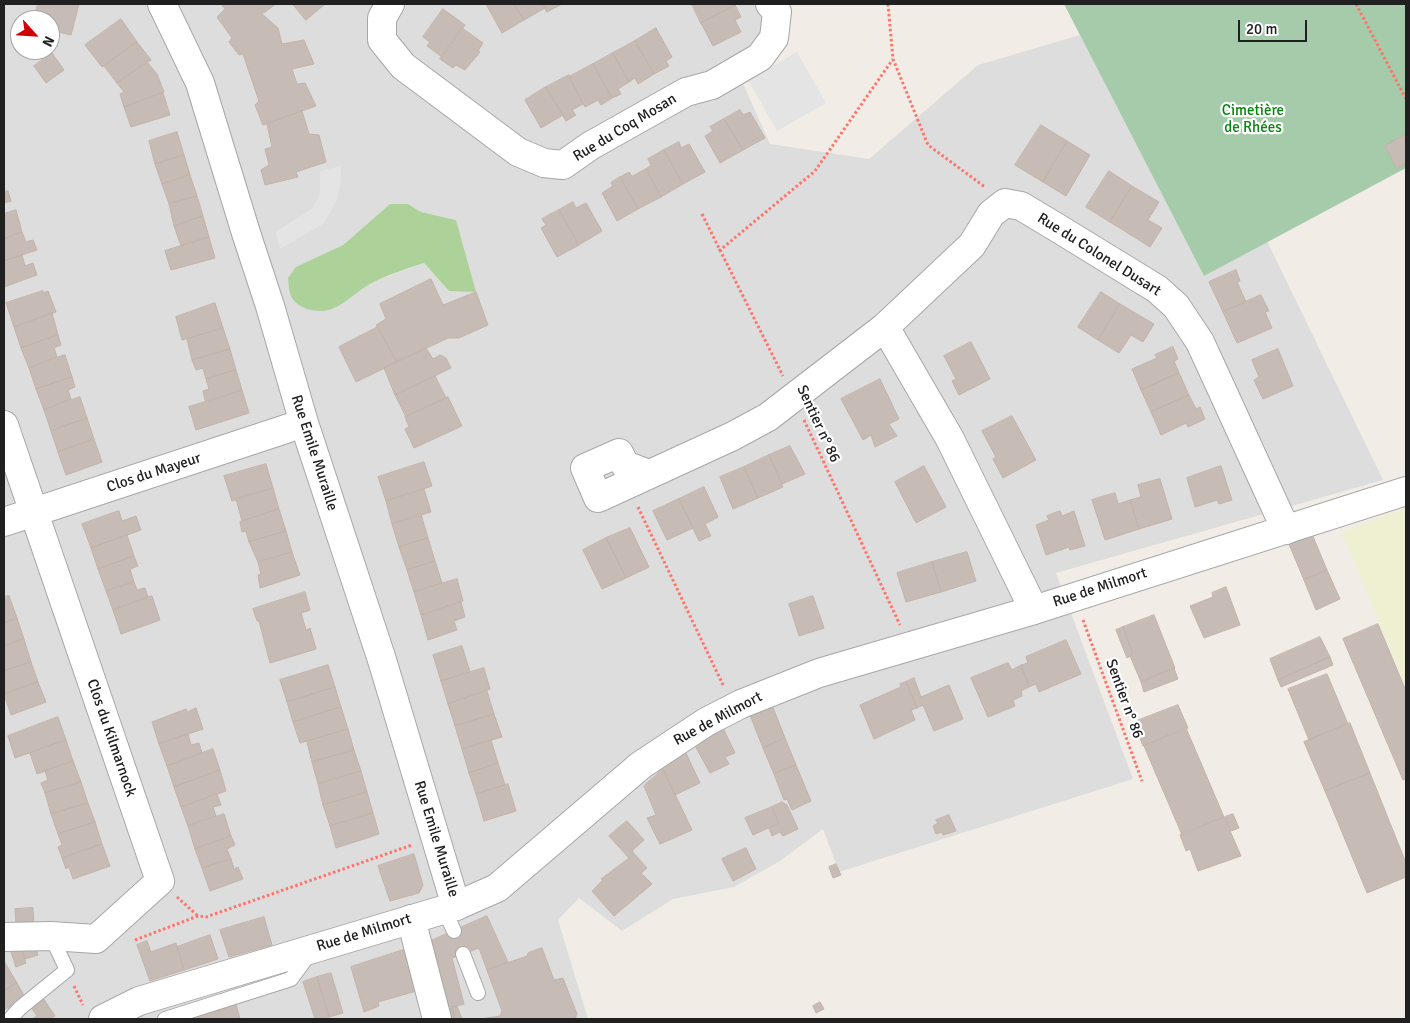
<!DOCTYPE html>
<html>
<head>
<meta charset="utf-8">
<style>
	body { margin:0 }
	#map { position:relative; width:1410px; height:1023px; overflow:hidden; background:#f1ede6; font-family:Signika,sans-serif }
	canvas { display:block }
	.frame { position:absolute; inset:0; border:5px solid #202020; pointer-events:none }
	.north { position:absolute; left:10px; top:10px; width:50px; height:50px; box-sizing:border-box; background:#fff; border:1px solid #a6a6a6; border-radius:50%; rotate:116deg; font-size:14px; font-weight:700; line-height:20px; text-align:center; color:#202020 }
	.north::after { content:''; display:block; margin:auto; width:18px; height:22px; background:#d00007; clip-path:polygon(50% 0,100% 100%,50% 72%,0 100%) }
	.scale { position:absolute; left:1238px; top:20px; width:69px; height:22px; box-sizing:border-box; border:2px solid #202020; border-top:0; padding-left:6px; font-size:15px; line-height:18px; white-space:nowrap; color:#202020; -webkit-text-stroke:4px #fff; paint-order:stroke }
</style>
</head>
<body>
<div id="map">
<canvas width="1410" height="1023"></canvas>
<div class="frame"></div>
<div class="north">N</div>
<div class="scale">20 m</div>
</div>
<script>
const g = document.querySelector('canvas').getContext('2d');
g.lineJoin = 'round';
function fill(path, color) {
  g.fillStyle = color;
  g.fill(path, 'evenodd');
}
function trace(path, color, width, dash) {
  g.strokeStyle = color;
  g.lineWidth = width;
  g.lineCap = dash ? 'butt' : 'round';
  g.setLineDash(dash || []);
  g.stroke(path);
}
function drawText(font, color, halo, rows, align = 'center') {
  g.font = font + ' Signika,sans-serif';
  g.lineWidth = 4.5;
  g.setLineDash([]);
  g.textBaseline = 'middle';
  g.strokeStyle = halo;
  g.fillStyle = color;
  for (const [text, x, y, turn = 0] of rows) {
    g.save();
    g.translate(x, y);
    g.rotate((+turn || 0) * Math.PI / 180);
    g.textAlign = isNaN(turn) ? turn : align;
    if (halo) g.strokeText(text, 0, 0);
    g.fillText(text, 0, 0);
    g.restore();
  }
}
const residential = new Path2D(`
	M4,4H755L778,55L741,79L770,144L869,159L978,65L1080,35L1204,276L1267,241L1383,480L1056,573L1133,779L839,872L823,829L780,861L734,887L673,899L622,931L579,898L558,920L588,1019H4ZM20,20H50V50H20ZM390,204H408L421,212L456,220L449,291L424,263L378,280L360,289L333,309L332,250L343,245Z`);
const farmland = new Path2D(`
	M1406,508V686L1342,532Z`);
const forest = new Path2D(`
	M390,204H408L421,212L456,220L476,292L449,291L424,263C406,269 387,275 370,284C357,291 345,304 332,309C318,314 294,309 290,293C288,288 289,283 288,278L296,267L343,245Z`);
const cemetery = new Path2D(`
	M1064,4H1406V168L1204,276Z`);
const parking = new Path2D(`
	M797,52L826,103L777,131L748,80Z
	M341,166L340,188L336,202L323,224L280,249L276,232L313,208L320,194V171Z`);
const building = new Path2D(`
	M38,4H79L71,35L50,30V20H34Z
	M221,4H276L262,14L278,28L282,44L304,40L314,64L292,69L297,84L305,83L316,106L263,125L255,105L259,101L243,54L239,55L229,42L232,38L217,17L225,9Z
	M293,4H325L306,20Z
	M491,4H514L524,20L502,33L487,6Z
	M514,4H543L545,8L524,20Z
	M543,4H562L547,12Z
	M692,4H735V5L701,23Z
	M735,5L741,17L735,20L741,32L713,46L701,23Z
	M443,9L465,25L442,57L427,46L430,42L423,37Z
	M121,19L137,42L102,67L85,45Z
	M462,28L483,43L478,51L480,52L465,70L456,65L453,68L440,59Z
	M656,28L672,57L666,61L669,66L654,74L635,41Z
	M635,41L654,74L638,84L635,78L629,82L613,53Z
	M137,42L151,60L117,83L104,66Z
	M52,53L64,70L46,83L34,66Z
	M613,53L629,82L618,89L621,94L612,98L593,64Z
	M147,62L157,74L164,92L124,107L120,94L124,92L117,83Z
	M593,64L612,98L601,105L598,100L585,107L569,77Z
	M569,75L583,104L572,110L576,115L566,121L546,87Z
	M546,87L563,115L541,128L525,100Z
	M163,93L170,115L131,127L124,107Z
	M740,110L743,115L750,112L765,138L743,150L724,119Z
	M302,111L309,134L319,135L326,162L296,172L298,177L265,185L261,170L269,165L265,149L272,147L267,124Z
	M724,119L743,150L720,163L705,136L713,131L710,127Z
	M1041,125L1067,141L1043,182L1015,165Z
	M177,132L184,155L155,164L149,141Z
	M1406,134V163L1397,169L1385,146Z
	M1067,141L1090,155L1066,196L1043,182Z
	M679,142L681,148L689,144L705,172L683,184L664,150Z
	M664,150L683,184L661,197L646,169L651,165L648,159Z
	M184,155L190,175L162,184L155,164Z
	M646,169L661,197L638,209L620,177L629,172L632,176Z
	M1109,171L1132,186L1110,222L1086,207Z
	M190,175L197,196L169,204L162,184Z
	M620,177L638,209L617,221L602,193L613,186L611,183Z
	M1132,186L1159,202L1148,220L1162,228L1150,247L1110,222Z
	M8,191L11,201L4,203V192Z
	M197,196L203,216L174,226L169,204Z
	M573,202L576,208L586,203L602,231L579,245L559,210Z
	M16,210L22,232L4,239V214Z
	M559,210L579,245L557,257L541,228L546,225L542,219Z
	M203,216L209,237L181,246L174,226Z
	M22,232L26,242L33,240L37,250L4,261V239Z
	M209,237L215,258L171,270L165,251Z
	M22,255L25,266L33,263L37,275L4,287V261Z
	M1236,270L1240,281L1237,282L1246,302L1223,312L1209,282Z
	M431,279L443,305L476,292L488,325L459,338H448L397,362L376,325L386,319L380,304Z
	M43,291V293L48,291L56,312L14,327L6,303Z
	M1101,292L1120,304L1098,340L1078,327Z
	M1261,295L1269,311L1265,312L1272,328L1237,343L1223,312Z
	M215,303L223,328L182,340L176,317Z
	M1120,304L1154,324L1143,342L1131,335L1119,353L1098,340Z
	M52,313L58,335L21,348L14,327Z
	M378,327L397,362L356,382L339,347Z
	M223,328L230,349L192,360L187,339Z
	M58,335L61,345L54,348L57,357L29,368L21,348Z
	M971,342L990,379L959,395L952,381L956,379L944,356Z
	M1173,347L1178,359L1174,361L1179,373L1141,390L1132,369L1157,358L1155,355Z
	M426,348L433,359L440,355L446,358L451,368L395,395L384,368Z
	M230,349L236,370L206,379L203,368L196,370L192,360Z
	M1278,349L1293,386L1263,399L1254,380L1259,377L1252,360Z
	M65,355L72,377L36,389L29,368Z
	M236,370L242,390L207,402L205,400L203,391L209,389L206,379Z
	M1179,373L1189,395L1151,412L1141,390Z
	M435,376L446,398L406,417L395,395Z
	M72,377L75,387L68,390L71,399L44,410L36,389Z
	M880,379L899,419L889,424L897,436L875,447L871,435L863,440L841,399Z
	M242,390L249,413L196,430L189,407Z
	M1189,395L1196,409L1200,407L1205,419L1188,427L1186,423L1161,435L1151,412Z
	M80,397L87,418L51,431L44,410Z
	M448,397L462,426L414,448L405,429L409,427L405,417Z
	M1012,416L1036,460L1003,478L993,459L996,457L982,431Z
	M87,418L94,439L58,452L51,431Z
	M94,439L102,462L66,475L58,452Z
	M790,446L805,474L782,484L769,455Z
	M769,455L783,487L758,498L744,467Z
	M424,462L432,486L386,501L378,477Z
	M266,464L273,488L232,501L224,476Z
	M924,466L946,507L916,523L895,482Z
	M1221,466L1232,500L1219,504L1217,500L1195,507L1187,478Z
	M744,467L758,498L733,509L720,477Z
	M1160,479L1172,519L1139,529L1130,500L1141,497L1138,485Z
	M704,487L718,517L705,524L711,536L699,541L679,499Z
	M273,488L279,509L242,521L236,499Z
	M424,489L431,512L392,524L386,501Z
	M1115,493L1118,504L1130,500L1139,529L1105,540L1092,500Z
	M679,499L693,528L667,540L653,511Z
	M279,509L286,531L249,542L246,531L242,532L240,522Z
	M119,511L122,521L136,516L141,530L91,548L82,524Z
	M1060,511L1062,516L1074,511L1085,546L1070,550L1069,547L1046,555L1036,525L1049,520L1047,516Z
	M421,514L428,538L399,547L392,524Z
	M630,528L649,567L626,578L606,538Z
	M286,531L292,552L258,562L249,542Z
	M1312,534L1327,570L1304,580L1288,542Z
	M127,535L134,556L98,569L91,548Z
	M428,538L435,561L407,570L399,547Z
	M606,538L626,578L602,589L583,550Z
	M292,552L300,575L260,588L258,575L261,574L258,562Z
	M967,552L976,581L941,592L932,562Z
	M134,556L138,566L130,569L134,582L106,591L98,569Z
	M435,561L442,583L414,592L407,570Z
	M932,562L941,592L906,602L897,573Z
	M1327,570L1340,599L1316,610L1304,580Z
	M457,579L463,601L421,615L414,592Z
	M134,582L137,590L145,588L148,597L113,610L106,591Z
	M1226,587L1240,625L1204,638L1190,606L1213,597L1212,593Z
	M305,592L310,610L301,613L306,630L310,628L316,649L270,663L259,621H257L253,609Z
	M9,596L17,618L4,623V597Z
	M152,596L160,620L121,634L113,610Z
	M813,596L824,628L799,636L789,604Z
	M461,602L465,617L454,621L457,630L428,640L421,615Z
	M1154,615L1175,668L1141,682L1130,656L1133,654L1123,627Z
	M17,618L24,639L4,646V623Z
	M1378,624L1406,691V779L1403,780L1343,639Z
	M1123,627L1133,654L1127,658L1116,630Z
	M1320,637L1330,657L1278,680L1270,659Z
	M24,639L31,662L4,671V646Z
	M1066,640L1081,674L1039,692L1036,684L1029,687L1021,665L1028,663L1026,657Z
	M462,646L470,672L441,681L433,655Z
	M1330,657L1333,665L1281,687L1278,680Z
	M31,662L38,682L4,694V671Z
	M1008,663L1012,670L1021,665L1029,687L1021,691L1022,696L1013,700L1015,706L988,717L971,678Z
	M328,665L335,687L287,702L280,680Z
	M484,668L490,689L448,704L441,681Z
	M1174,668L1178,679L1144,692L1141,682Z
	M1327,674L1348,724L1309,740L1288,689Z
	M914,678L921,697L949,685L963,719L934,731L923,705L917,708L906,682Z
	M38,682L46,702L11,715L4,694Z
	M906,682L917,708L911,710L915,720L874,739L860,705L901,687L900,684Z
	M335,687L341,707L293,722L287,702Z
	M487,691L494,714L455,726L448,704Z
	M772,705L785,738L763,748L750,715Z
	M1178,705L1188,728L1143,746L1134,722Z
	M341,707L348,729L300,743L293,722Z
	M196,708L203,729L159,744L152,722L186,709L187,712Z
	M494,714L502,737L462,749L455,726Z
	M58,717L66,740L15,758L8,736Z
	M1350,723L1370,773L1325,791L1304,742Z
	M723,728L735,753L725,757L729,764L710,773L693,742Z
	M1186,728L1224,817L1182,835L1144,746Z
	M348,729L354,750L312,762L307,742Z
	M188,734L191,745L199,743L202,753L167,766L159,744Z
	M785,738L796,765L774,774L763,748Z
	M66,740L73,761L37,774L30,753Z
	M491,740L498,763L469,773L462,749Z
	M213,749L220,770L174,787L167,766Z
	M354,750L361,771L318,784L312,762Z
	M685,751L700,783L675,795L663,769Z
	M73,761L81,782L45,793L41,783L48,780L45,771Z
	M498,763L505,785L476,794L469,773Z
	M796,765L811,801L792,810L787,799L784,800L774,774Z
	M663,769L692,830L660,844L647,818L656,815L644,786Z
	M220,770L226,791L181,807L174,787Z
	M361,771L367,792L323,805L318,784Z
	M1370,773L1406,863V877L1367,893L1325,791Z
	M81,782L88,803L51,814L45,793Z
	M508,784L516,811L484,821L476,794Z
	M367,792L373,813L330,826L323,805Z
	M217,794L221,805L213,807L216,816L188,826L181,807Z
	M782,802L787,805L798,829L783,836L780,832L772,836L769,828L779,823L772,807Z
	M88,803L95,822L58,834L51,814Z
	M772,807L779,823L753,835L745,818Z
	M373,813L379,834L336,848L330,826Z
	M224,814L231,836L195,849L188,826Z
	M1233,814L1239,828L1231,831L1225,817Z
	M949,815L956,831L943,835L942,832L936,834L933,826L938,823L936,820Z
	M1224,817L1241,856L1198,871L1190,849L1186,851L1180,835Z
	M627,821L644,840L632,851L647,868L641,873L652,884L614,916L592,891L603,880L601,879L629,858L609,836Z
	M95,822L102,844L62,858L58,847L62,845L58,834Z
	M231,836L235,845L227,849L231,859L202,868L195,849Z
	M102,844L110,866L73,879L69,867L66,869L62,858Z
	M746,848L756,869L733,881L722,859Z
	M414,854L423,885L419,893L390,901L378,866Z
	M231,859L234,869L238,867L243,879L210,891L202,868Z
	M836,864L841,875L833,878L829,867Z
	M33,908L34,927H16L15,909Z
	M487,916L508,962L487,970L479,948L452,958L464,1004L452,1007L454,1016L444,1019L426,943Z
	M264,917L272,945L229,957L220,930Z
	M210,935L218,959L184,970L177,947Z
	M147,941L151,952L176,943L184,970L150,981L137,945Z
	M35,944L38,955L25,959L22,948Z
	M542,948L554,980L563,978L577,1014L575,1019H480L500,1016L502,1011L487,970L527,956L528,953Z
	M21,949L26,963L16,967L11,952Z
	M403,950L410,954L420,990L378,1002L379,1006L364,1012L351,967Z
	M4,961L17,983L4,991Z
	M331,973L343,1013L329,1017L317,977Z
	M317,977L327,1009L329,1019H315L303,982Z
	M17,983L25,997L4,1010V991Z
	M43,998L55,1016L50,1019H32L37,1016L31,1007Z
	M820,1002L824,1009L816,1013L813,1006Z
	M236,1004L240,1019H193L192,1017Z
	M457,1006L462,1019H444L454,1016L452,1007Z`);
const path = new Path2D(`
	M888,4L893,59L928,145L985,187
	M1356,4L1406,99
	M702,214L783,376
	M719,251L815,171L893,59
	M804,420L900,625
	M638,507L724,687
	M1083,620L1142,781
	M177,897L198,916
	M135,940L198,916L206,917L412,845
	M74,986L83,1005`);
const service = new Path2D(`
	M444,909L454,931
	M463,954L478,993
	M10,1019L20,1008L67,970L51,936
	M165,1019L291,979L310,953`);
const minor = new Path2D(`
	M162,4L200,83L246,233L270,306L304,423L382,660L456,906
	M390,4L382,18V40L403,66L518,152L544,163L563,165L590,146L686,92L712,85L760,57L774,38L777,12L770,4
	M885,327L950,439L1034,610
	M4,425L160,881L96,939L51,936L4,937
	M649,474L625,465L619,453L585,468L598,498L733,436L768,417L885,327L972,245L991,214L1005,203L1021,206L1056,227L1157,289L1176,306L1200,342L1286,530
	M4,522L304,423
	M411,919L437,1019`);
const tertiary = new Path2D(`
	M103,1019L139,1001L456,906L497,888L641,765L706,722L741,704L819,673L1034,610L1406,491`);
const parkNames = [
	["Cimetière",1253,111],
	["de Rhées",1253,128]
];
const streetNames = [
	["Rue du Coq Mosan",625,128,-31],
	["Rue du Colonel Dusart",1099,255,32],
	["Sentier n° 86",818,424,65],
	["Rue Emile Muraille",314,453,72],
	["Clos du Mayeur",154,473,-18],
	["Rue de Milmort",1100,588,-18],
	["Sentier n° 86",1124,699,70],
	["Rue de Milmort",718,719,-28],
	["Clos du Kilmarnock",111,738,71],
	["Rue Emile Muraille",436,839,73],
	["Rue de Milmort",364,933,-17]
];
fill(residential, '#dedddd');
fill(farmland, '#eff0d1');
fill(forest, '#acd299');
fill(cemetery, '#a6cbab');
fill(parking, '#e4e4e4');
fill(building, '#c6bcb5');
trace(building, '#c3b3a8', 1);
trace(service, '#a7a7a7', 16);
trace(minor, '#a7a7a7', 30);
trace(tertiary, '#a7a7a7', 30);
trace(path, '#ff7369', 3, [2.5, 2.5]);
trace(service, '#fff', 14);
trace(minor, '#fff', 28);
trace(tertiary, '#fff', 28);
drawText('15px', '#07850d', '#fff', parkNames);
drawText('15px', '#202020', '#fff', streetNames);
</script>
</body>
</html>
